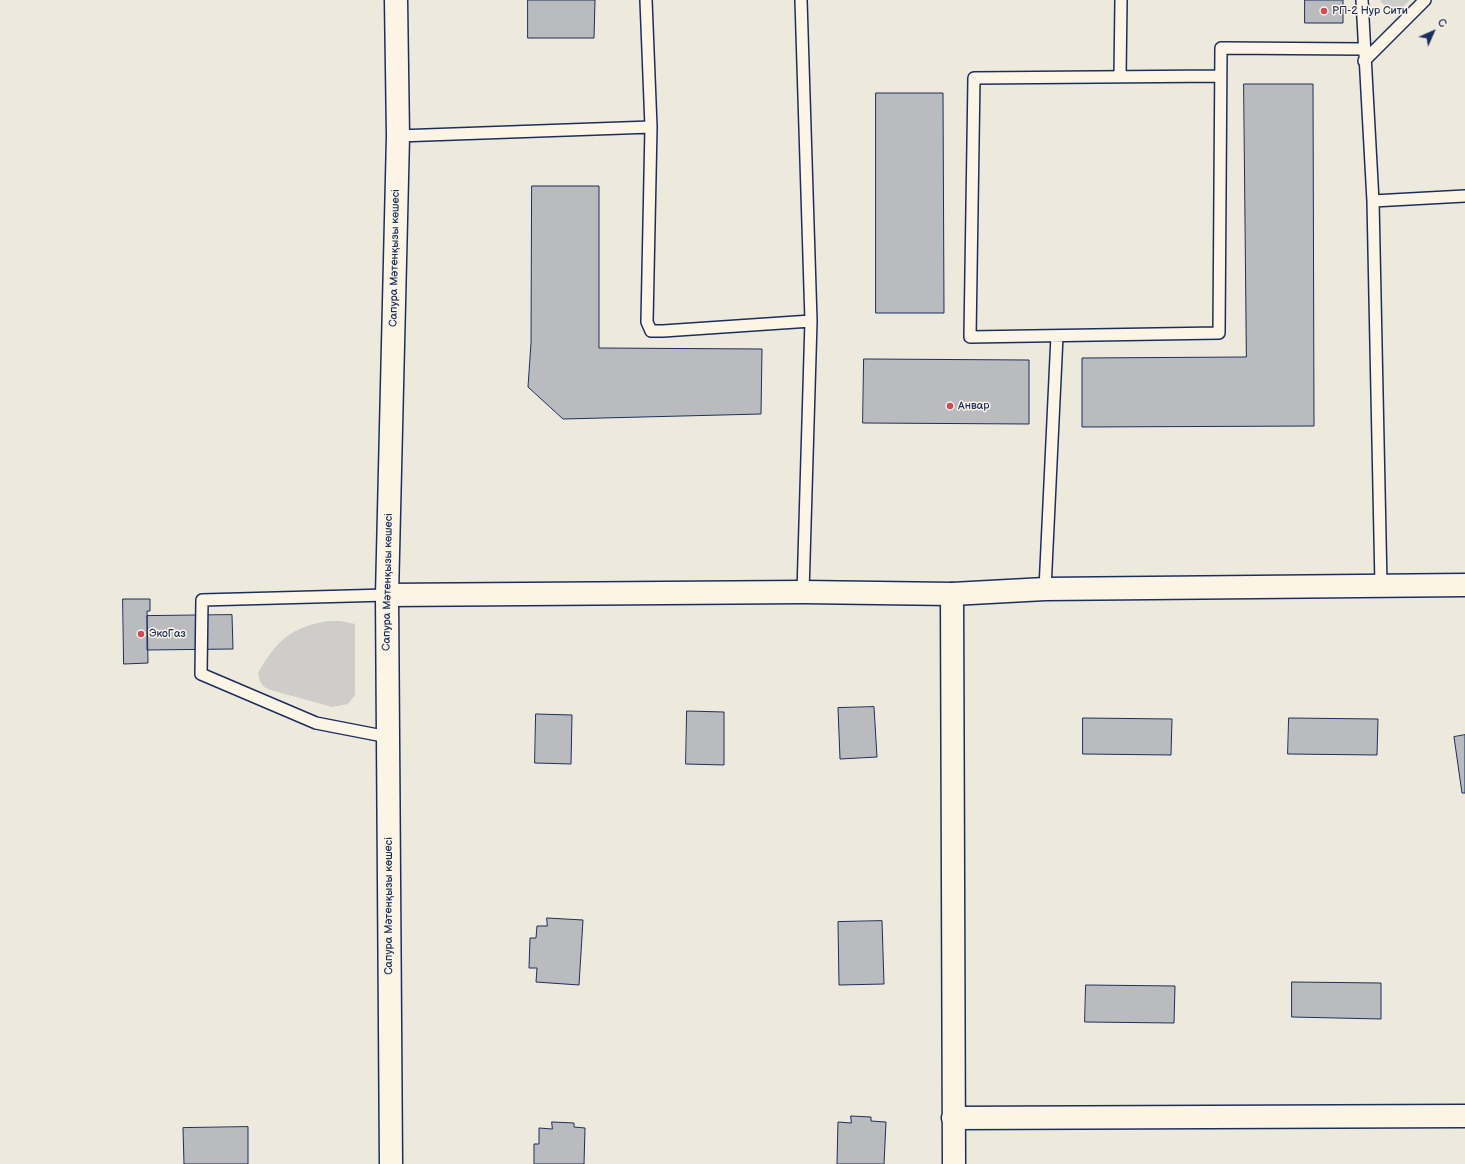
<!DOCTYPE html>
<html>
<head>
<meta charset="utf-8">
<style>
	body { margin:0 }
	#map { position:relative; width:1465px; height:1164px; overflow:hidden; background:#eee9dd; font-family:"Balsamiq Sans",sans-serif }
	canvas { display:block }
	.north { position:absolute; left:1413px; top:12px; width:40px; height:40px; -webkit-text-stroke:3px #fcf5e5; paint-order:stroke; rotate:45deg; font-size:11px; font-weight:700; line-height:16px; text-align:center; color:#1b2f5e }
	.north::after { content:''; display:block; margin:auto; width:14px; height:18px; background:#1b2f5e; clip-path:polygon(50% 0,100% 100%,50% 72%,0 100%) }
</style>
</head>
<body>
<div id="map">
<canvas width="1465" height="1164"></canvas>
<div class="north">С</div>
</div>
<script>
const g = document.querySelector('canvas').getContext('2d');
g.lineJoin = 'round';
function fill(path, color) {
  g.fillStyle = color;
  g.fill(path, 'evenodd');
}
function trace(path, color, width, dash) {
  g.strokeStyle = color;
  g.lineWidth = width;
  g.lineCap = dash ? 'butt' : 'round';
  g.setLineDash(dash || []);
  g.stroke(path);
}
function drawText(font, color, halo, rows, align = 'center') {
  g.font = font + ' "Balsamiq Sans",sans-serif';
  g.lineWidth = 3;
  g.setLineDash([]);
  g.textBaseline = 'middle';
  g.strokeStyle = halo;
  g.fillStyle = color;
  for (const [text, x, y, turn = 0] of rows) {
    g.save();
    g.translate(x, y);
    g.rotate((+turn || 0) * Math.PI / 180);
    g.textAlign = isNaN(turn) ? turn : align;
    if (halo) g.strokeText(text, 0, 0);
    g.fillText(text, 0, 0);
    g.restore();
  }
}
const green = new Path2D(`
	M1381,0H1410L1400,10L1388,8L1381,2Z
	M328,621H340L355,624V695L348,704L332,707L274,691C263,688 260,685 258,673C276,641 291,627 328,621Z`);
const building = new Path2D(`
	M528,0H595L594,38H528Z
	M1305,0H1343V23H1305Z
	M1244,84H1313L1314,426L1082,427V358L1246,357Z
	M876,93H943L944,313H876Z
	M532,186H599V348L762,349L761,414L563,419L528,387L531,343Z
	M864,359L1029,360V424L863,423Z
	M123,599H150V611H147L148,663L124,664Z
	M232,615L233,649L147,650V616Z
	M874,707L877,757L840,759L838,708Z
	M687,711L724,712V765L686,764Z
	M536,714L572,715L571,764L535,763Z
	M1083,718L1172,719L1171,755L1083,754Z
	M1289,718L1378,719L1377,755L1288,754Z
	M1465,735V793H1462L1454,737Z
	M547,918L583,920L579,985L536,982L537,968H529L530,938H536L537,926H547Z
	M882,921L884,984L839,985L838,922Z
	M1292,982L1381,983V1019L1292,1017Z
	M1086,985L1175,986L1174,1023L1085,1022Z
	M851,1116L871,1117V1121L886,1122L884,1164H837L838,1122L851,1123Z
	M552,1122L574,1123V1127L585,1128L584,1164H534V1144H539V1128L552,1129Z
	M248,1127V1164H184L183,1128Z`);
const lane = new Path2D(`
	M646,0L651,127L647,322L651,331H663L811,321
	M801,0L811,321L803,592
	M1362,0L1373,201L1381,585
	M1364,61L1425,0
	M1220,76L974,78L970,337L1219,333L1221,48L1363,49
	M1120,77L1121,0
	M398,136L651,127
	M1373,201L1465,196
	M1045,589L1057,336
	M387,595L202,600L201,674L316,723L388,737`);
const street = new Path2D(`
	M952,594L954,1164
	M387,595L391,1164
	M953,1118L1465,1116`);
const secondary = new Path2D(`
	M396,0L398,136L387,595L803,592L952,594L1045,589L1465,585`);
const markers = [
	[1324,11,4,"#d1495b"],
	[950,406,4,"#d1495b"],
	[141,634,4,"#d1495b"]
];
const poiNames = [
	["РП-2 Нур Сити",1332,11],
	["Анвар",958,406],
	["ЭкоГаз",149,634]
];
const streetNames = [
	["Сапура Мәтенқызы көшесі",395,258,-89],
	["Сапура Мәтенқызы көшесі",388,582,-89],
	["Сапура Мәтенқызы көшесі",389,906,-90]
];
fill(green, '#cfcdca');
fill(building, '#babbbe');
trace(building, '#1b2f5e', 1);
trace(lane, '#1b2f5e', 14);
trace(street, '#1b2f5e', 25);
trace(secondary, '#1b2f5e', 25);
trace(lane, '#fcf5e5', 11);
trace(street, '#fcf5e5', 22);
trace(secondary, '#fcf5e5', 22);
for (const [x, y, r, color] of markers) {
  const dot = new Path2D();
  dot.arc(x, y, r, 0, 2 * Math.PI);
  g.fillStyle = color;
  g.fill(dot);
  trace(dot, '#fcf5e5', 1.5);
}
drawText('11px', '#1b2f5e', '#fcf5e5', poiNames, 'left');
drawText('11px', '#1b2f5e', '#fcf5e5', streetNames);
</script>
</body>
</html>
